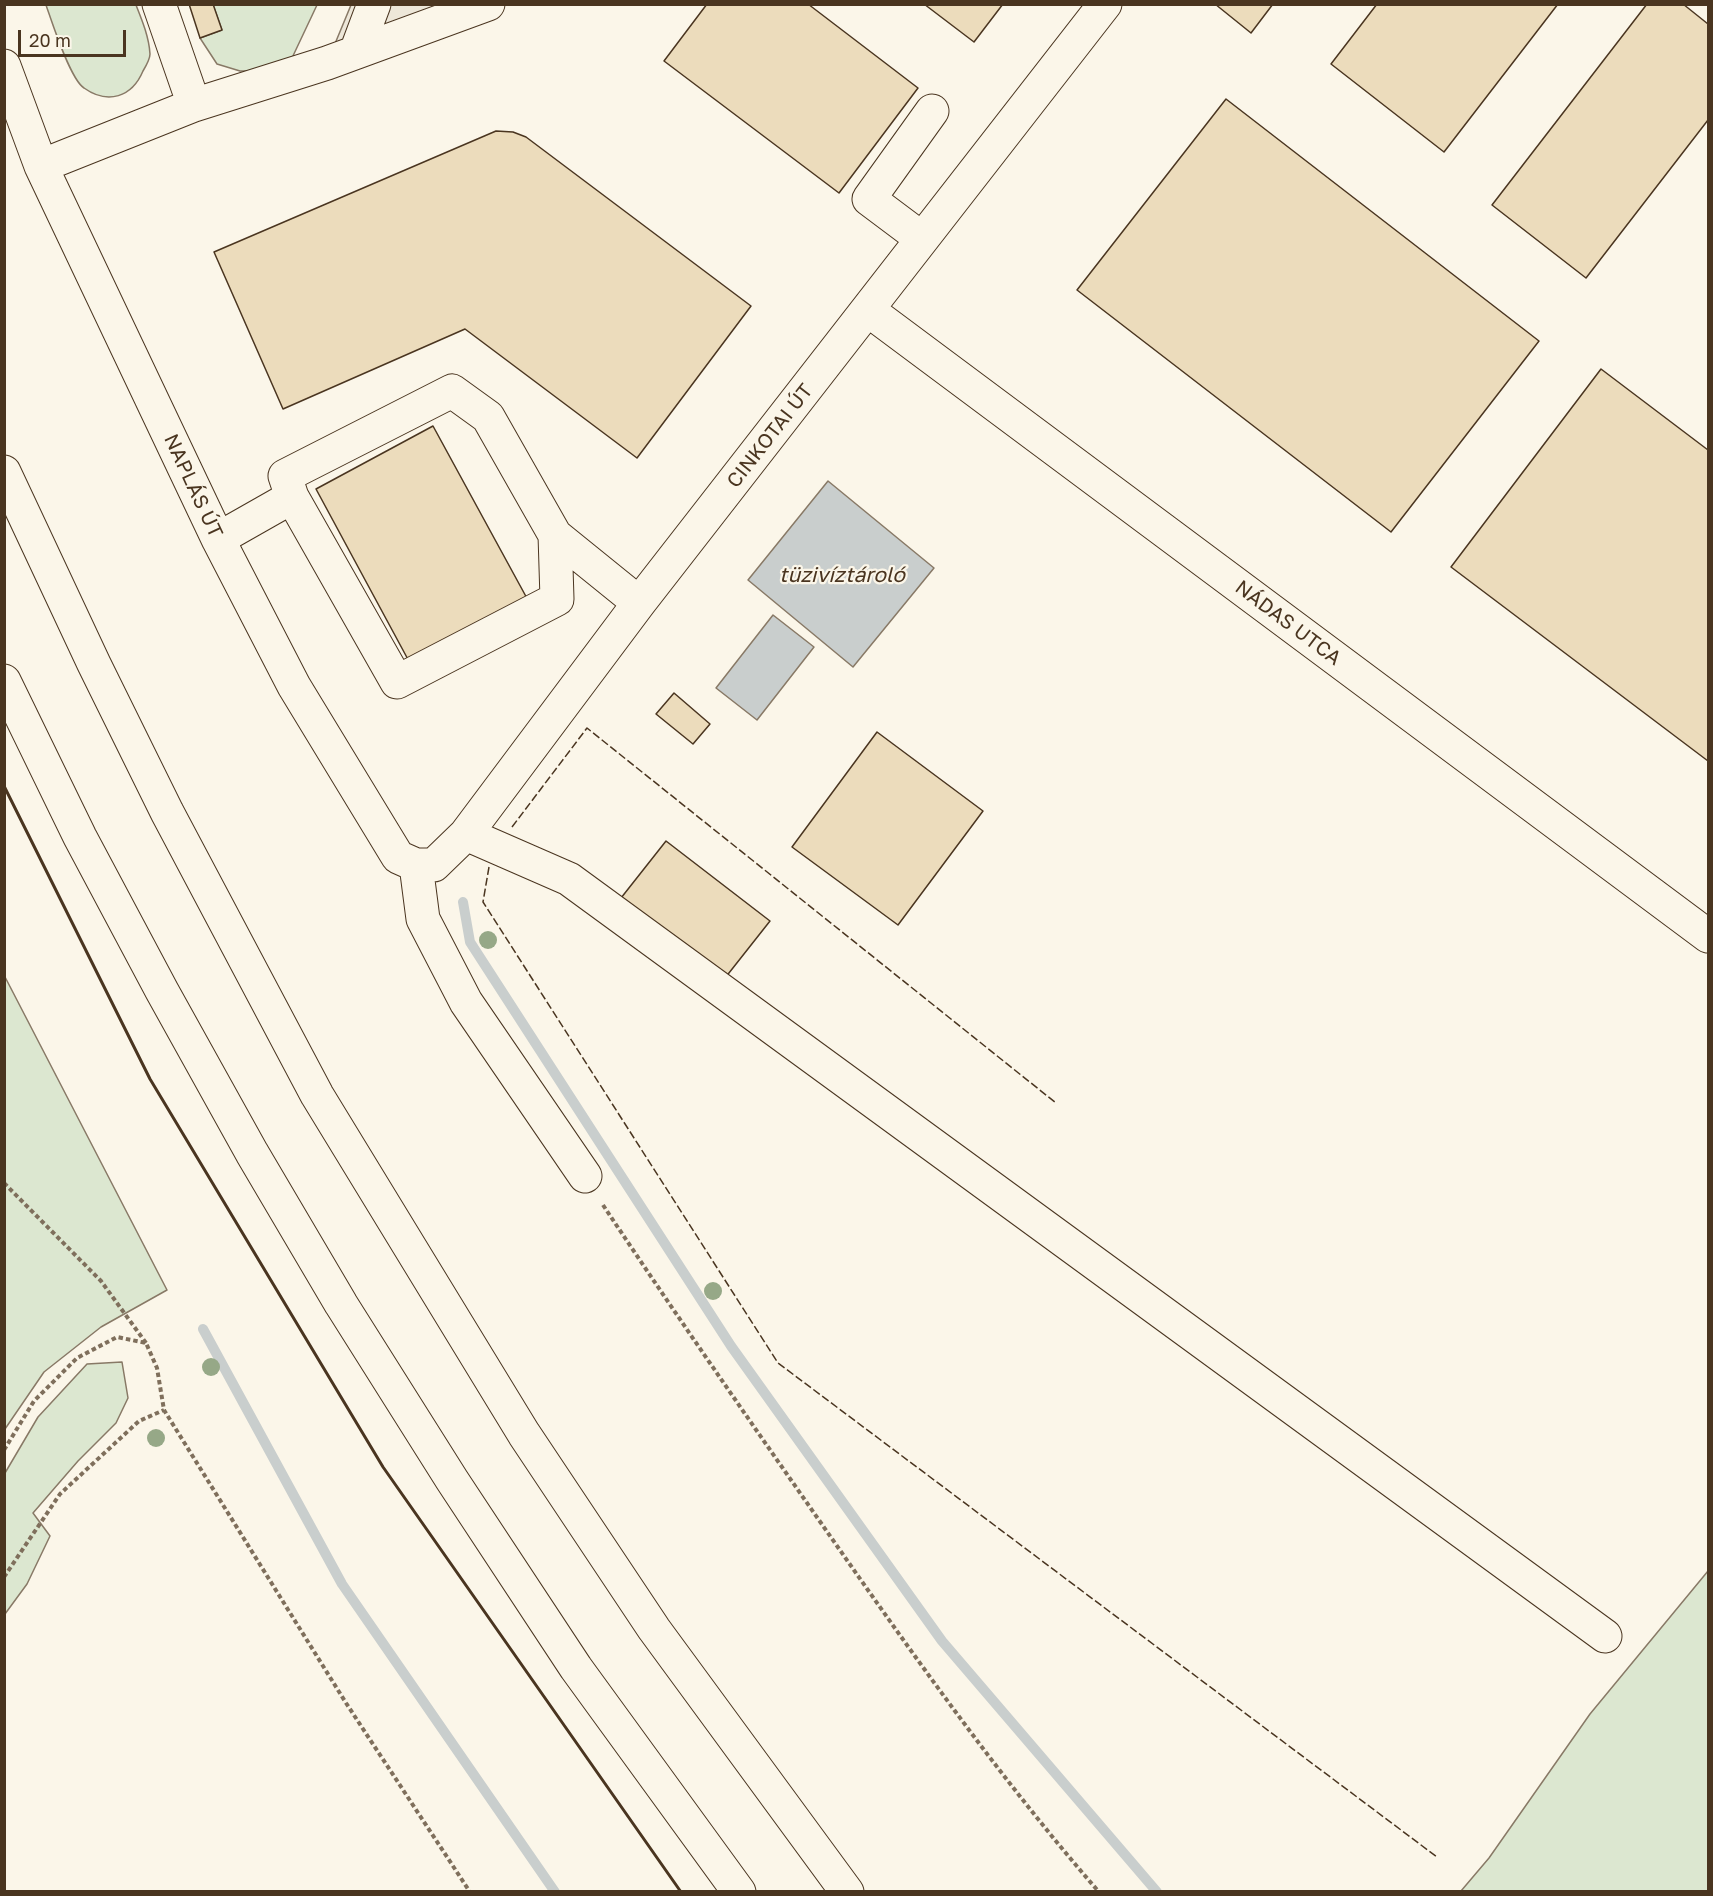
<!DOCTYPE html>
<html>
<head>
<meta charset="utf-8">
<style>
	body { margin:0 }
	#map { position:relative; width:1713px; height:1896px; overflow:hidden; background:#fbf6e9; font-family:"Golos Text",sans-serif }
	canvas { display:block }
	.frame { position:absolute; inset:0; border:6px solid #4a3520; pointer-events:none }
	.scale { position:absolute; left:18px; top:30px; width:108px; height:27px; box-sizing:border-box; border:3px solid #4a3520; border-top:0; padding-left:8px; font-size:18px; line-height:21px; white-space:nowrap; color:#4a3520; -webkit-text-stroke:4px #fbf6e9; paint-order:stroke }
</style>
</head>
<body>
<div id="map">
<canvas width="1713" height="1896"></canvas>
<div class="frame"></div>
<div class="scale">20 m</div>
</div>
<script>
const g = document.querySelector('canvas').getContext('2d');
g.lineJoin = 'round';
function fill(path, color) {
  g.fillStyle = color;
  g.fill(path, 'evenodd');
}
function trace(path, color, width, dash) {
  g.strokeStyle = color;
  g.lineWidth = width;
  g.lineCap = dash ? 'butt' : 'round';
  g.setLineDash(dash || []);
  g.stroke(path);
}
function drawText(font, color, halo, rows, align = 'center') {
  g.font = font + ' "Golos Text",sans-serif';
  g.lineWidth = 4.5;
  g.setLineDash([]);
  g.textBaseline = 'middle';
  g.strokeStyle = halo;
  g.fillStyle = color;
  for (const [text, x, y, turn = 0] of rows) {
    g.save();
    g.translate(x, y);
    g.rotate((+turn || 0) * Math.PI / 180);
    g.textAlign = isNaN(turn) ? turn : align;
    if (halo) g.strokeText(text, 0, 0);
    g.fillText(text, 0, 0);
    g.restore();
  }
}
const green = new Path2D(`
	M46,5H136C142,20 149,37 150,54C150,59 146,66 143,71C132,97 108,105 84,88C70,79 52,22 46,5Z
	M213,5H317L292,58L258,71H240L217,64L200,38L222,30Z
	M4,975L167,1290L101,1327L44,1372L5,1429Z
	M122,1362L128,1398L116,1423L78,1461L33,1513L50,1536L27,1584L5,1614V1473L38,1417L87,1364Z
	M1708,1571V1891H1461L1489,1858L1590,1714Z`);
const parking = new Path2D(`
	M351,5H488L327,63Z`);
const water = new Path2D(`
	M828,481L934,568L853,667L748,580Z
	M773,615L814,647L757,720L716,688Z`);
const stream = new Path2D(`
	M463,902L470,942L731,1346L942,1641L1157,1892
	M203,1329L342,1584L555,1892`);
const building = new Path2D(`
	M189,4H213L222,30L200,38Z
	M707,4H808L918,88L839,193L664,61Z
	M924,4H1003L974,42Z
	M1215,4H1273L1251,33Z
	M1377,4H1558L1444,152L1331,64Z
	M1647,4H1683L1708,24V120L1586,278L1492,205Z
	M1226,99L1539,341L1391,532L1077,290Z
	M496,131L513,132L526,137L751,306L637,458L465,329L283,409L214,252Z
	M1601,369L1708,450V761L1451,567Z
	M433,426L529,602L411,665L316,489Z
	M674,693L710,724L693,744L656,714Z
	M877,732L983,811L898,925L792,847Z
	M666,841L770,921L725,978L621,898Z`);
const path = new Path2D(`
	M4,1183L101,1281L146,1343
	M603,1205C674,1312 747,1417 821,1523C909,1649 998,1776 1099,1892
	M4,1450L34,1401L77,1358L117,1337L146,1343L157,1368L164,1410L346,1703L470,1892
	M4,1577L60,1494L139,1421L164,1410`);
const minor = new Path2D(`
	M159,4L194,105
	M356,52L374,4
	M4,66L41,166L218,539L294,686L398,857L416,865H434L466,834L639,603L1105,4
	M41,166L194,105L327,63L488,4
	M921,238L869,199L932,111
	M868,310L1708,936
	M292,497L285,476L452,391L488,417L555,535L639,603
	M218,539L292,497L397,682L557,599L555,535
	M466,834L569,879L1605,1636
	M416,865L423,919L466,1002L585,1176`);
const highway = new Path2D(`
	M4,472L94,664L167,812L317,1095L524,1434L654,1629L847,1892
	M4,681L80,837L162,991L252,1153L341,1304L452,1480L576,1668L739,1892`);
const fence = new Path2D(`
	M512,827L587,728L1056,1103
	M489,867L483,902L778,1363L1437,1857`);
const wall = new Path2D(`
	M4,786L150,1079L383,1467L681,1892`);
const trees = [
	[488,940],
	[713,1291],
	[211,1367],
	[156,1438]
];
const streetNames = [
	["CINKOTAI ÚT",770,436,-52],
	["NAPLÁS ÚT",193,486,65],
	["NÁDAS UTCA",1288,623,37]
];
const waterNames = [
	["tüzivíztároló",842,575]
];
fill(green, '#dce7d0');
trace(green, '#887966', 1.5);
fill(parking, '#ede7d9');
trace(parking, '#887966', 1.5);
fill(water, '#c9cecd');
trace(water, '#887966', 1.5);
trace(stream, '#c9cecd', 10);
fill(building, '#ecdcbc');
trace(building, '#4a3520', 1.5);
trace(minor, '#4a3520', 35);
trace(highway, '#4a3520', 35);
trace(path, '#7f6f5c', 4, [4.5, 3]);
trace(minor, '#fbf6e9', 33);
trace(highway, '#fbf6e9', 33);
trace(fence, '#4a3520', 1.5, [8, 3]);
trace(wall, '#4a3520', 3);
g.fillStyle = '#96a887';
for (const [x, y] of trees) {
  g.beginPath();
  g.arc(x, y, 9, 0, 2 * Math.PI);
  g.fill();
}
drawText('20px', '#4a3520', '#fbf6e9', streetNames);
drawText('italic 21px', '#4a3520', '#fbf6e9', waterNames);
</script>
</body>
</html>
